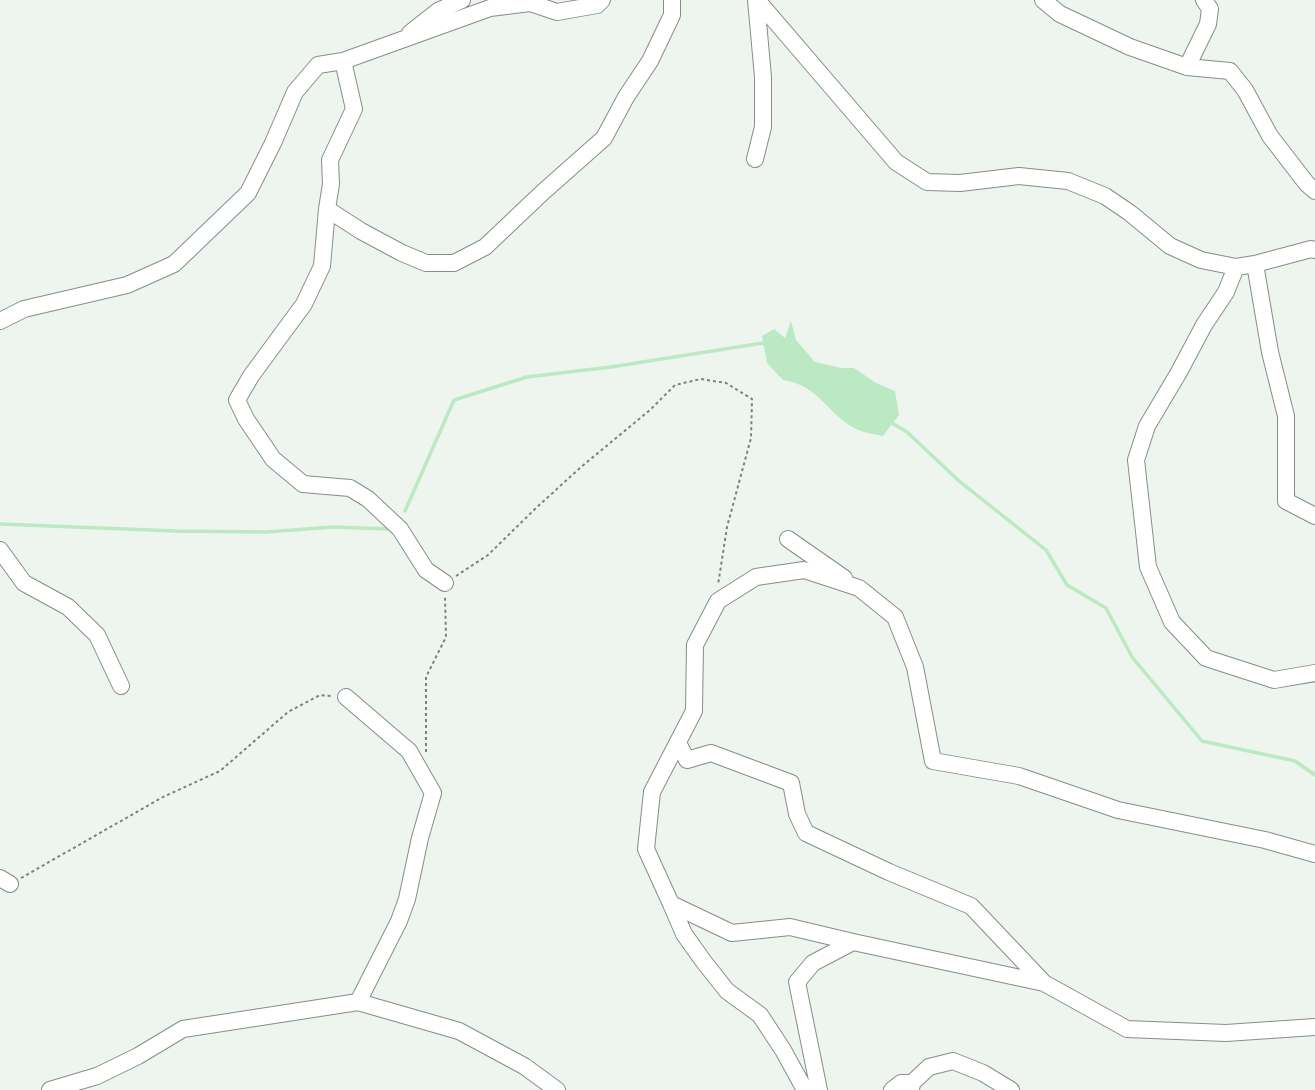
<!DOCTYPE html>
<html>
<head>
<meta charset="utf-8">
<style>
	body { margin:0 }
	canvas { display:block; background:#edf5ee }
</style>
</head>
<body>
<canvas width="1315" height="1090"></canvas>
<script>
const g = document.querySelector('canvas').getContext('2d');
g.lineJoin = 'round';
function fill(path, color) {
  g.fillStyle = color;
  g.fill(path, 'evenodd');
}
function trace(path, color, width, dash) {
  g.strokeStyle = color;
  g.lineWidth = width;
  g.lineCap = dash ? 'butt' : 'round';
  g.setLineDash(dash || []);
  g.stroke(path);
}
const water = new Path2D(`
	M791,321L796,340L815,362L841,368H854L876,383L895,391L899,415L883,436C875,434 864,433 856,429C828,415 819,385 783,380L767,363L762,336L774,329L785,338Z`);
const stream = new Path2D(`
	M890,422L907,432L959,481L1046,550L1067,585L1106,608L1132,657L1202,741L1295,761L1315,775
	M405,511L454,400L527,377L611,367L763,343L766,345
	M0,524L175,531L267,532L333,527L388,529`);
const path = new Path2D(`
	M456,576L488,555L536,508L581,467L650,410L675,385L701,379L726,383L752,399L751,438L727,527L718,585
	M426,752V677L446,637L445,596
	M21,878L163,797L220,771L288,712L320,695L332,696`);
const minor = new Path2D(`
	M757,0L896,162L927,182L960,183L1019,176L1068,181L1105,196L1130,213L1170,246L1201,260L1236,267L1255,264L1311,249L1315,250
	M1043,0L1060,14L1130,47L1187,67L1230,71L1245,90L1270,136L1307,184L1315,191
	M410,33L438,11L462,0
	M343,61L354,109L330,160L331,184L327,209L322,266L304,304L251,376L237,400L246,419L273,459L303,484L350,488L368,499L400,529L426,570L445,583
	M1187,67L1208,24L1210,9L1204,0
	M755,159L763,127V77L756,0
	M327,209L361,231L402,253L426,263H454L485,247L543,192L604,138L626,97L650,61L672,15V0
	M1255,264L1270,352L1286,416V501L1315,516
	M1236,267L1226,292L1204,325L1179,372L1147,426L1136,460L1148,567L1172,622L1206,658L1274,680L1315,673
	M0,321L24,309L127,285L174,264L248,193L273,143L295,92L318,65L343,61L490,8L530,3L557,12L597,5L602,0
	M788,539L844,578
	M0,550L24,583L68,607L97,635L121,686
	M346,697L409,751L433,793L420,838L407,899L399,921L358,1002
	M678,743L687,760L711,753L791,783L797,814L806,833L889,872L971,906L1044,983L1127,1029L1226,1033L1315,1027
	M0,878L10,884
	M671,904L684,934L704,962L727,991L760,1015L783,1050L805,1090
	M853,942L790,927L732,933L671,904L646,849L652,792L694,711L695,645L718,601L756,577L804,570L859,588L895,617L915,667L933,761L1019,776L1118,810L1265,840L1315,854
	M50,1090L97,1076L138,1056L183,1029L358,1002L459,1031L524,1066L557,1090
	M819,1090L797,982L813,963L853,942L1044,983
	M892,1090L901,1083H912
	M911,1090L912,1083L929,1067L953,1061L983,1073L1011,1090`);
fill(water, '#bbe9c3');
trace(stream, '#bbe9c3', 3.5);
trace(minor, '#868e87', 18);
trace(path, '#7b817c', 2, [3, 3]);
trace(minor, '#fff', 16);
</script>
</body>
</html>
